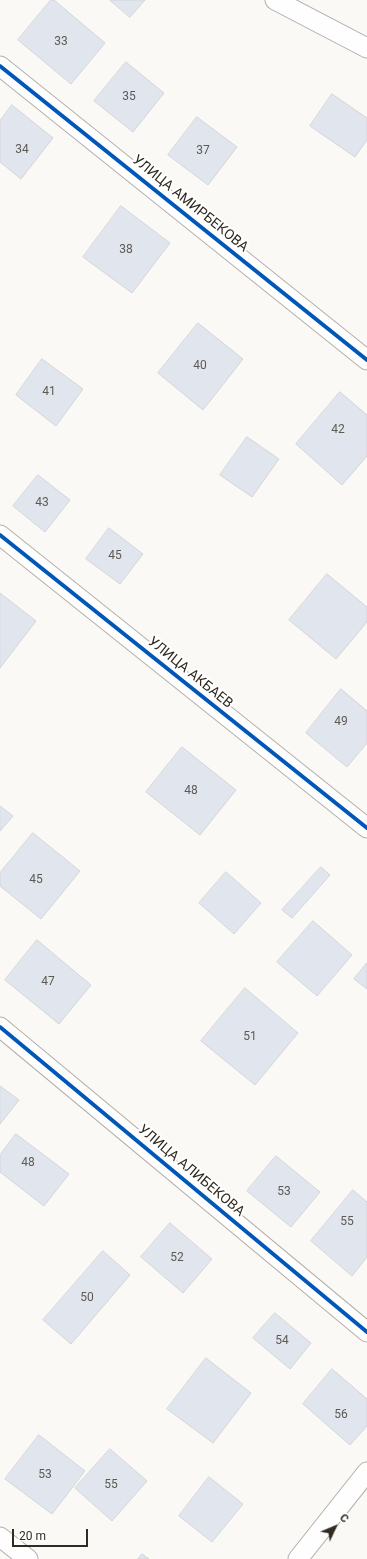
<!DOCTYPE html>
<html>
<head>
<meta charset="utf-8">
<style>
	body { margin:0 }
	#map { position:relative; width:367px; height:1559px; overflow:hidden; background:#fbf9f6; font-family:Roboto,sans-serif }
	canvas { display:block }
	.north { position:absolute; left:315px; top:1507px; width:40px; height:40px; -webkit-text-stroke:3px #fff; paint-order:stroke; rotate:46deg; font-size:11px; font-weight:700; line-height:16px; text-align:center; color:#312b21 }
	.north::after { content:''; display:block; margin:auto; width:14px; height:18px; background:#312b21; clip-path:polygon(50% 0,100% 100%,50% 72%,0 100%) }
	.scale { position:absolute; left:12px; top:1529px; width:76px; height:18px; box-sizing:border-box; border:2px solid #312b21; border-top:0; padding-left:5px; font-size:12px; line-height:14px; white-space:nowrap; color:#312b21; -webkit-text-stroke:3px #fff; paint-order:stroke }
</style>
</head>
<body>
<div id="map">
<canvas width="367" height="1559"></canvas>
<div class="north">С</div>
<div class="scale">20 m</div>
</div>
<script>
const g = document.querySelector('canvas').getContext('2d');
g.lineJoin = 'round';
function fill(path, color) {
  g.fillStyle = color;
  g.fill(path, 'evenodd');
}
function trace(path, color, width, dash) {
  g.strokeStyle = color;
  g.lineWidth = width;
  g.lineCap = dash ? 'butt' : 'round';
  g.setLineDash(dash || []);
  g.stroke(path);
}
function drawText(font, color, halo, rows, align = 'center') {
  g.font = font + ' Roboto,sans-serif';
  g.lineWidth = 4;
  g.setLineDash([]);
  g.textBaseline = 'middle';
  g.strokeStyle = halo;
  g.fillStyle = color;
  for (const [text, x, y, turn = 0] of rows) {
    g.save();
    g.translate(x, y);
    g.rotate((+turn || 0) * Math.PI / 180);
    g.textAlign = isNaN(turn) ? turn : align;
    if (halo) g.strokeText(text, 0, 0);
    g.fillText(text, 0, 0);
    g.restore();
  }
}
const building = new Path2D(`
	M51,0H54L105,43L71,84L18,40Z
	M110,0H145L130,17Z
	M126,62L164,93L133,132L94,101Z
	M332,94L367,118V140L355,157L310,126Z
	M12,105L53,138L21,179L0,162V121Z
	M197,117L237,147L208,185L168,155Z
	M121,206L170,243L132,293L83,257Z
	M198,323L243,359L203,410L158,373Z
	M42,359L83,389L56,426L16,395Z
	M340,392L367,415V456L342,485L296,444Z
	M247,437L279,459L252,497L220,475Z
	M38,475L70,500L45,532L13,506Z
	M109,528L143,554L120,584L86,559Z
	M327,574L367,607V622L336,659L289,620Z
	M0,593L36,621L0,668Z
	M341,689L367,711V743L347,767L306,733Z
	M182,747L236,790L200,835L146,792Z
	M0,806L13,816L0,831Z
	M33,833L80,871L41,919L0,886V873Z
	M321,867L330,875L292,918L282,910Z
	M226,872L261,903L234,934L199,903Z
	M313,921L352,955L317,996L277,962Z
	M37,940L91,985L59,1024L5,980Z
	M367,963V989L354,979Z
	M245,988L298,1033L255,1085L201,1041Z
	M0,1086L19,1100L0,1124Z
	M16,1134L69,1174L44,1206L0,1172V1155Z
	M276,1156L320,1192L291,1227L247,1191Z
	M353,1190L367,1202V1257L352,1276L311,1241Z
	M170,1223L212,1259L183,1293L141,1257Z
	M103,1251L130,1275L71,1344L43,1320Z
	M275,1313L311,1343L290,1369L253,1338Z
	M206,1358L251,1393L213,1443L167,1409Z
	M332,1369L367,1399V1426L350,1445L303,1404Z
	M39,1435L85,1471L52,1514L5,1479Z
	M110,1449L147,1481L112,1521L75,1488Z
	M209,1477L243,1504L212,1542L179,1516Z
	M142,1554L149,1559H138Z`);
const minor = new Path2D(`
	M275,0L367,48
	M0,66L367,360
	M0,535L367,828
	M0,1027L367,1332
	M0,1537L28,1559
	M298,1559L367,1472`);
const cycleway = new Path2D(`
	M0,66L367,360
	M0,535L367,828
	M0,1027L367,1332`);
const numberNames = [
	["33",61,42],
	["35",129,97],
	["34",22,150],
	["37",203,151],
	["38",126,250],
	["40",200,366],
	["41",49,392],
	["42",338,430],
	["43",42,503],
	["45",115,556],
	["49",341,722],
	["48",191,791],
	["45",36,880],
	["47",48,982],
	["51",250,1037],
	["48",28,1163],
	["53",284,1192],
	["55",347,1222],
	["52",177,1258],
	["50",87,1298],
	["54",282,1341],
	["56",341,1415],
	["53",45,1475],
	["55",111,1485]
];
const streetNames = [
	["УЛИЦА АМИРБЕКОВА",190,204,39],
	["УЛИЦА АКБАЕВ",190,673,39],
	["УЛИЦА АЛИБЕКОВА",191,1171,40]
];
fill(building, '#e1e5ed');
trace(building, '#d3d5d8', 1);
trace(minor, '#b4afaa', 21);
trace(minor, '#fefefe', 19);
trace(cycleway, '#0057b8', 4);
drawText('12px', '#5d5a54', null, numberNames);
drawText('14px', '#312b21', '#fff', streetNames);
</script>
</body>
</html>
